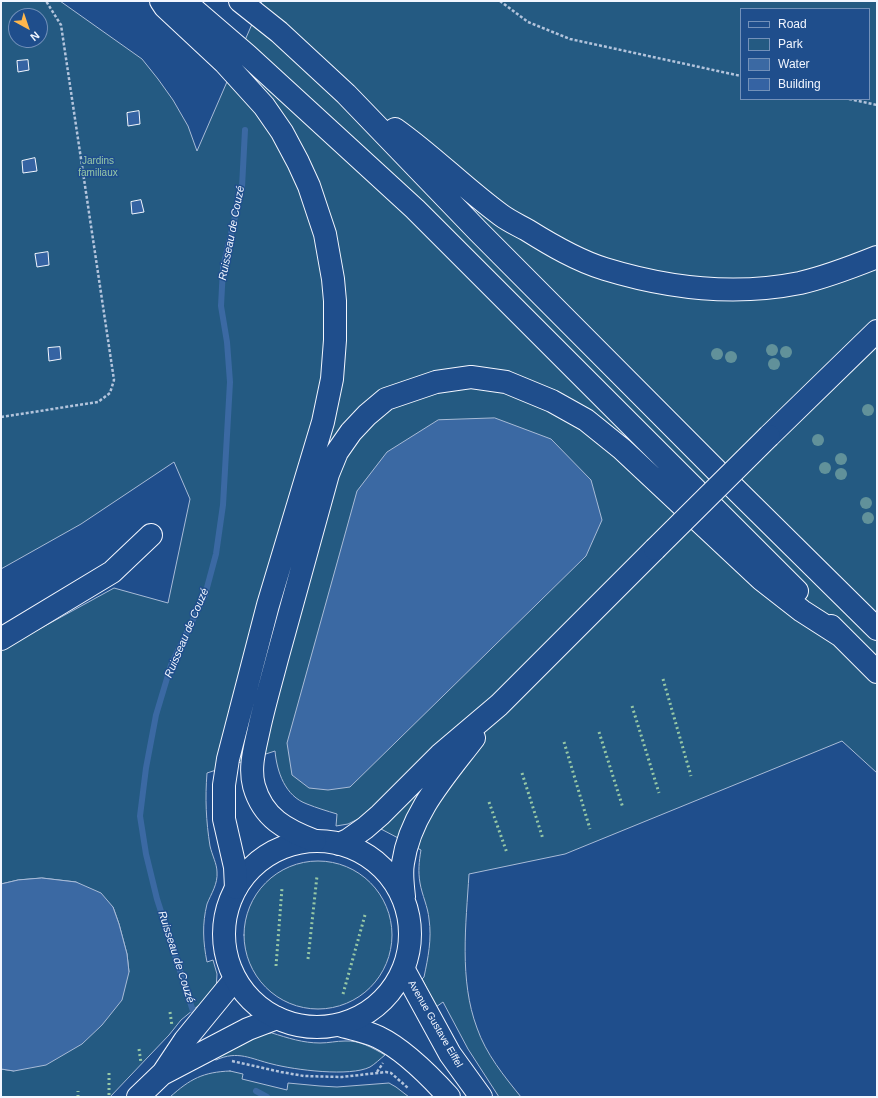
<!DOCTYPE html>
<html>
<head>
<meta charset="utf-8">
<style>
	body { margin:0 }
	#map { position:relative; width:878px; height:1098px; overflow:hidden; background:#1f4e8c; font-family:Helvetica,sans-serif }
	canvas { display:block }
	.frame { position:absolute; inset:0; border:2px solid #f2f6ff; pointer-events:none }
	.legend { position:absolute; left:740px; top:8px; width:130px; height:92px; box-sizing:border-box; background:#1f4e8c; border:1px solid #7391ba; margin:0; padding:5px 7px; list-style:none; font-size:12px; color:#f2f6ff }
	.legend li { display:flex; align-items:center; gap:8px; height:20px }
	.legend b { width:20px; border:1px solid #7391ba }
	.north { position:absolute; left:8px; top:8px; width:40px; height:40px; box-sizing:border-box; background:#1f4e8c; border:1px solid #7391ba; border-radius:50%; rotate:140deg; font-size:11px; font-weight:700; line-height:16px; text-align:center; color:#f2f6ff }
	.north::after { content:''; display:block; margin:auto; width:14px; height:18px; background:#ffb74d; clip-path:polygon(50% 0,100% 100%,50% 72%,0 100%) }
</style>
</head>
<body>
<div id="map">
<canvas width="878" height="1098"></canvas>
<div class="frame"></div>
<ul class="legend">
<li><b style="height:5px;background:#1f4e8c"></b>Road</li>
<li><b style="height:11px;background:#245a82"></b>Park</li>
<li><b style="height:11px;background:#3b69a3"></b>Water</li>
<li><b style="height:11px;background:#3563a3"></b>Building</li>
</ul>
<div class="north">N</div>
</div>
<script>
const g = document.querySelector('canvas').getContext('2d');
g.lineJoin = 'round';
function fill(path, color) {
  g.fillStyle = color;
  g.fill(path, 'evenodd');
}
function trace(path, color, width, dash) {
  g.strokeStyle = color;
  g.lineWidth = width;
  g.lineCap = dash ? 'butt' : 'round';
  g.setLineDash(dash || []);
  g.stroke(path);
}
function drawText(font, color, halo, rows, align = 'center') {
  g.font = font + ' Helvetica,sans-serif';
  g.lineWidth = 3;
  g.setLineDash([]);
  g.textBaseline = 'middle';
  g.strokeStyle = halo;
  g.fillStyle = color;
  for (const [text, x, y, turn = 0] of rows) {
    g.save();
    g.translate(x, y);
    g.rotate((+turn || 0) * Math.PI / 180);
    g.textAlign = isNaN(turn) ? turn : align;
    if (halo) g.strokeText(text, 0, 0);
    g.fillText(text, 0, 0);
    g.restore();
  }
}
const green = new Path2D(`
	M1,1H60L142,59L158,79L173,100L188,126L197,151L262,1H877V773L842,741L565,854L469,874C466,924 459,980 477,1028C486,1054 504,1076 521,1097H499L468,1049L443,1002L436,1007L422,979L424,977C428,958 432,939 429,919C428,907 422,895 420,883C418,872 419,861 421,850L360,818L348,824L336,826L337,814C327,811 317,808 307,804C285,796 277,772 275,751L207,773C205,798 206,821 210,846C212,855 217,864 217,872C218,884 211,894 207,904C202,924 203,942 207,962L213,960L217,974L216,991L181,1020L169,1035L110,1097H1V1069L14,1071L129,972L127,954L119,924L113,907L76,882L42,878L18,880L1,884V650L114,588L168,603L190,499L174,462L81,524L1,569ZM741,9H869V99H741ZM16,16H40V40H16Z
	M244 935a74 74 0 1 1 148 0a74 74 0 1 1-148 0Z
	M272,1033C288,1038 303,1043 320,1043C329,1043 336,1041 345,1041C359,1040 373,1048 385,1055C380,1059 375,1064 370,1067C350,1077 295,1070 272,1064C251,1059 238,1050 216,1060L212,1058L264,1034Z
	M230,1071L243,1074L242,1079L287,1090L288,1083L320,1086L337,1087L389,1083L396,1087L409,1097H170C190,1079 203,1072 230,1071Z`);
const water = new Path2D(`
	M495,418L551,439L591,480L602,520L586,556L350,787L328,790L309,788L292,775L287,743L357,491L387,452L438,420Z
	M42,878L76,882L101,893L113,907L119,924L127,954L129,972L122,1000L102,1025L82,1044L46,1065L14,1071L1,1069V884L18,880Z`);
const stream = new Path2D(`
	M193,1011L157,899L146,854L140,816L146,768L156,715L171,665L205,595L216,554L223,505L230,382L227,342L221,306L223,268L242,187L245,130
	M256,1091L267,1097`);
const building = new Path2D(`
	M28,60L29,70L18,72L17,61Z
	M139,111L140,124L128,126L127,113Z
	M35,158L37,171L23,173L22,161Z
	M141,200L144,212L132,214L131,202Z
	M48,252L49,265L37,267L35,254Z
	M60,347L61,359L49,361L48,348Z`);
const path = new Path2D(`
	M500,1L528,22L570,39L741,76
	M849,99L877,105
	M1,417L98,402L110,393L114,380L61,25L46,1
	M232,1061L281,1072L304,1076L342,1077L386,1072L391,1073L408,1088
	M377,1072L383,1063`);
const minor = new Path2D(`
	M1,639L112,572L151,535
	M404,970L450,1054L481,1097
	M339,1025C352,1029 366,1031 378,1037C403,1049 430,1076 449,1097
	M164,1073L248,1029L277,1018
	M138,1097L163,1073L185,1040L235,979`);
const major = new Path2D(`
	M769,436L877,331
	M224 934a93 93 0 1 1 186 0a93 93 0 1 1-186 0Z
	M339,844L348,840L365,828L380,815L440,755L499,705L655,549
	M404,897C403,886 401,874 403,863C410,814 445,776 474,738`);
const highway = new Path2D(`
	M161,1L165,7L225,63L264,106L282,132L298,162L309,186L325,234L333,279L335,301V340L332,379L323,422L268,605L228,759L224,785V819L235,867L236,888
	M184,1L247,55L415,209L797,591
	M240,1L279,32L346,94L478,231L717,471L877,629
	M395,129C432,155 464,188 501,215C509,221 518,225 527,230C551,245 578,261 605,269C667,288 735,296 800,283C826,277 852,267 877,257
	M831,626L877,672
	M315,841C286,830 263,818 254,786C249,767 255,748 259,729C264,706 271,682 277,659C294,597 311,535 328,474L337,452L351,432L367,415L386,399L436,382L471,377L506,382L552,401L586,420L622,449L761,579L802,611L841,636`);
const majorBridge = new Path2D(`
	M655,549L769,436`);
const hedge = new Path2D(`
	M663,679L691,776
	M632,706L659,793
	M599,732L623,808
	M564,742L590,829
	M522,773L543,839
	M489,802L507,853
	M308,959L317,876
	M276,966L282,888
	M343,994L365,915
	M170,1012L172,1026
	M139,1049L141,1063
	M109,1073V1097
	M78,1097V1091`);
const trees = [
	[772,350],
	[786,352],
	[717,354],
	[731,357],
	[774,364],
	[868,410],
	[818,440],
	[841,459],
	[825,468],
	[841,474],
	[866,503],
	[868,518]
];
const parkNames = [
	["Jardins",98,161],
	["familiaux",98,173]
];
const streetNames = [
	["Avenue Gustave Eiffel",435,1024,60]
];
const waterNames = [
	["Ruisseau de Couzé",232,233,-79],
	["Ruisseau de Couzé",187,633,-67],
	["Ruisseau de Couzé",176,957,72]
];
fill(green, '#245a82');
trace(green, '#a8bbd7', 1);
fill(water, '#3b69a3');
trace(water, '#a8bbd7', 1);
trace(stream, '#3b69a3', 6);
fill(building, '#3563a3');
trace(building, '#f2f6ff', 1);
trace(minor, '#f2f6ff', 24);
trace(major, '#f2f6ff', 24);
trace(highway, '#f2f6ff', 24);
trace(path, '#b3c4dc', 2.5, [3, 2]);
trace(minor, '#1f4e8c', 22);
trace(major, '#1f4e8c', 22);
trace(highway, '#1f4e8c', 22);
trace(majorBridge, '#f2f6ff', 24, []);
trace(majorBridge, '#1f4e8c', 22);
trace(hedge, '#97c8a6', 3, [2, 3]);
g.fillStyle = '#61919a';
for (const [x, y] of trees) {
  g.beginPath();
  g.arc(x, y, 6, 0, 2 * Math.PI);
  g.fill();
}
drawText('10px', '#97c8a6', '#1f4e8c', parkNames);
drawText('10px', '#f2f6ff', '#1f4e8c', streetNames);
drawText('italic 11px', '#f2f6ff', '#1f4e8c', waterNames);
</script>
</body>
</html>
